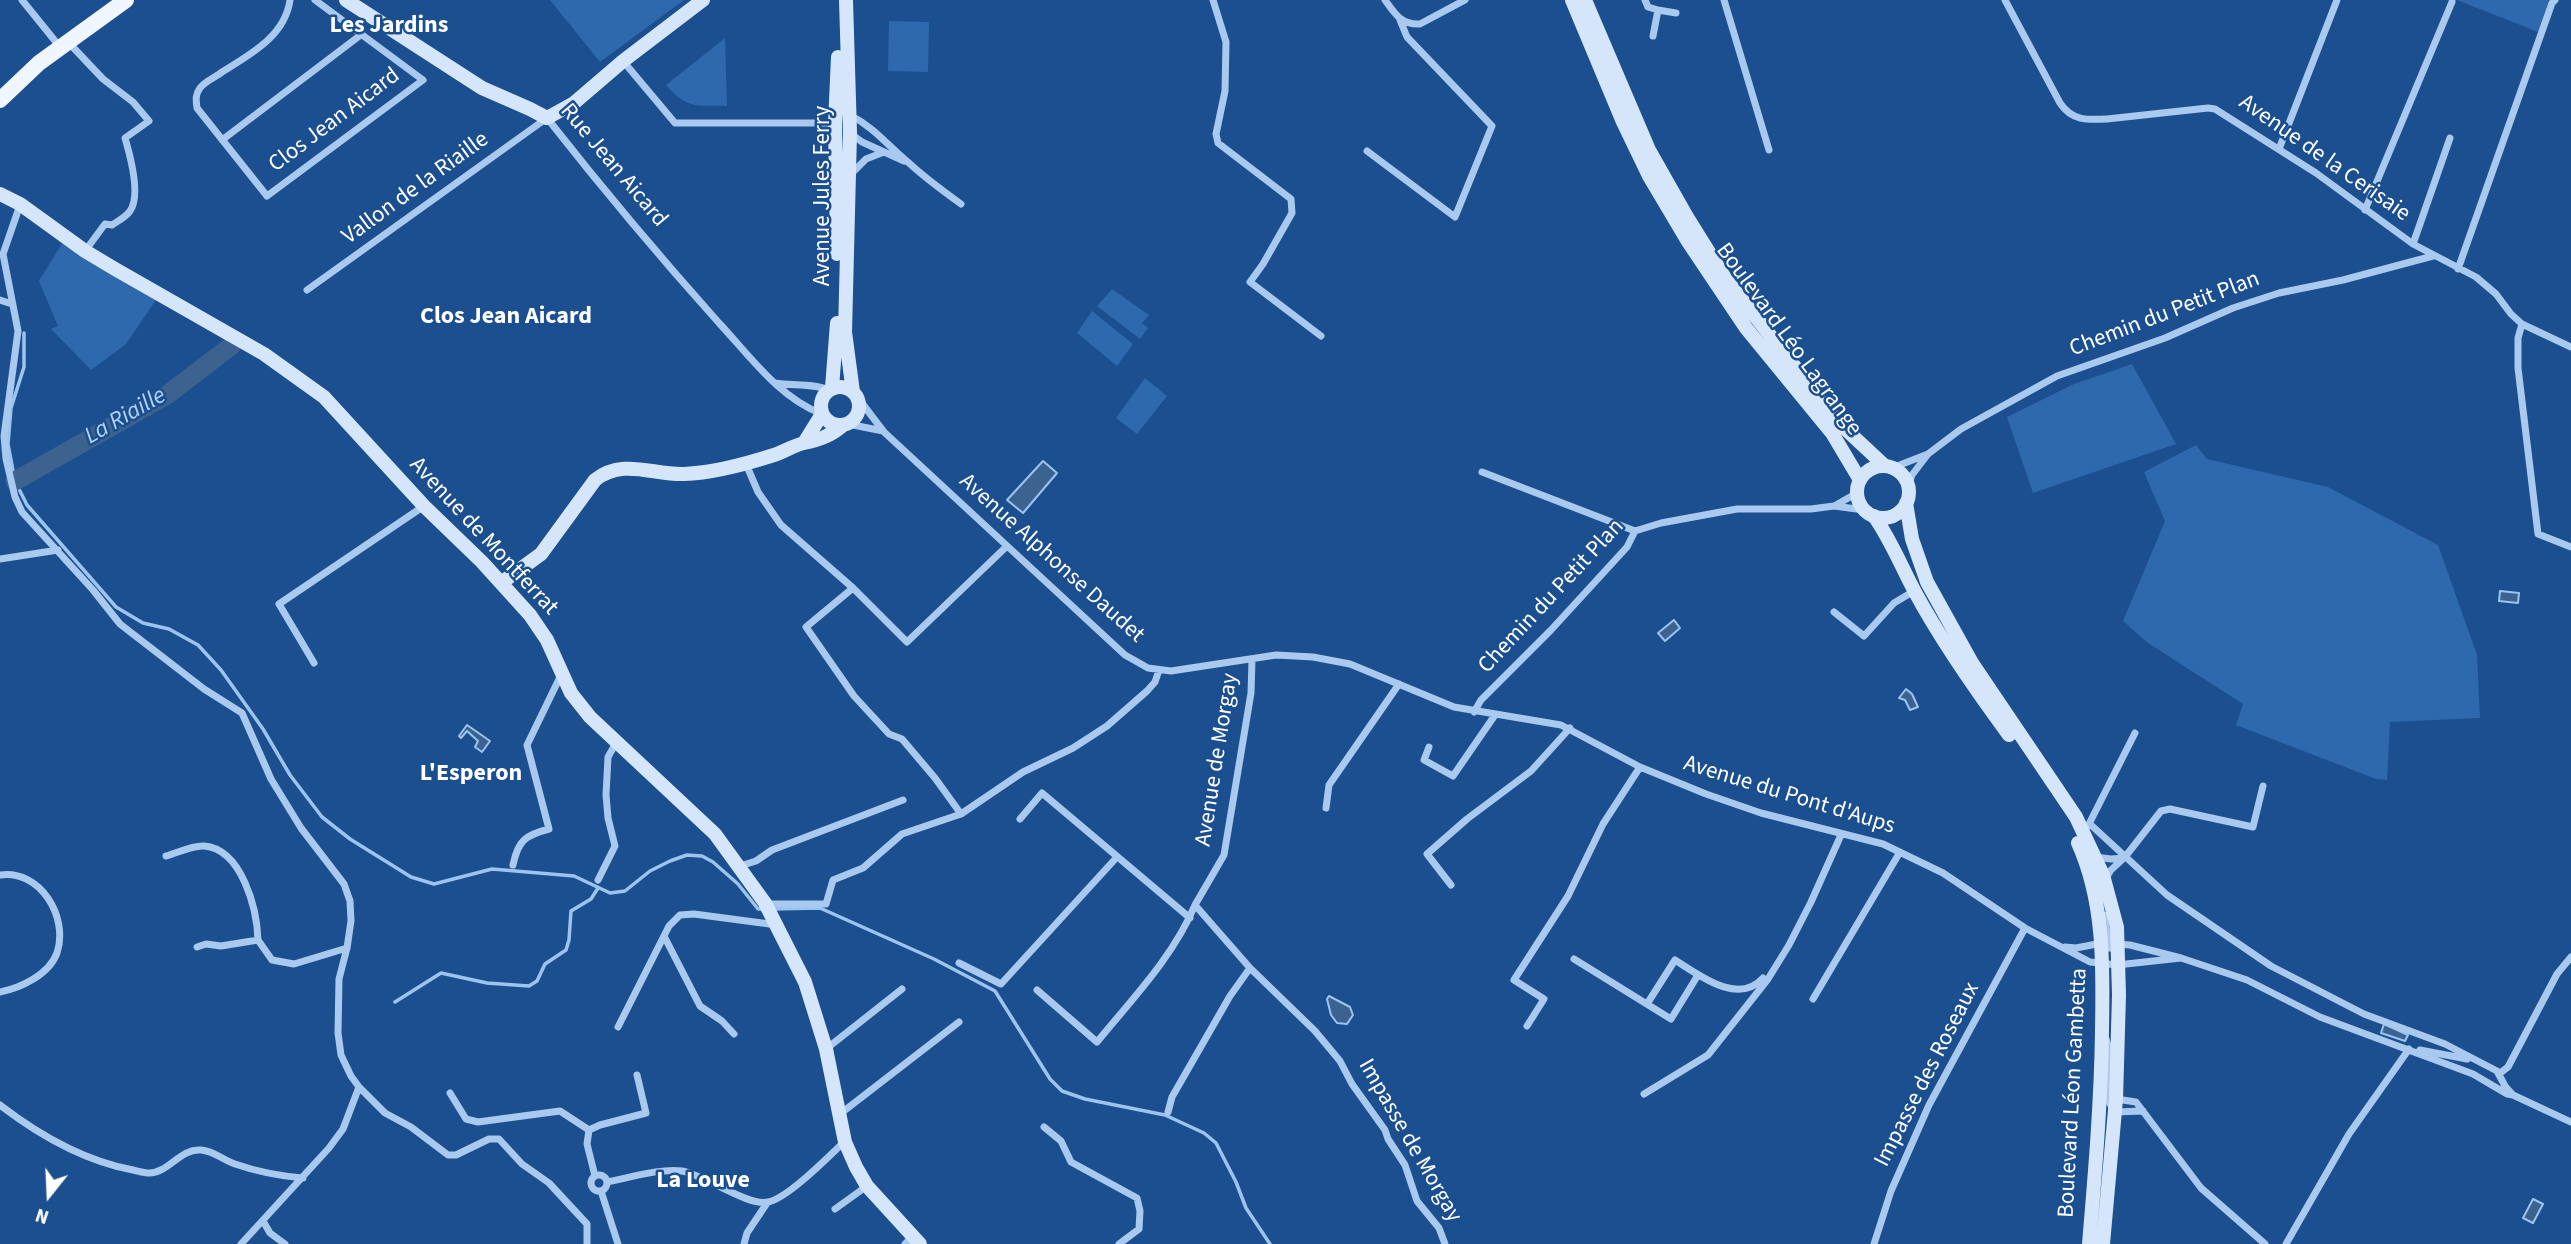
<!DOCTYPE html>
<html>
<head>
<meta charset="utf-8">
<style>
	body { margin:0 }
	#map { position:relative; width:2571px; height:1244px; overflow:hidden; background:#1b4f8f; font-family:"Source Sans 3",sans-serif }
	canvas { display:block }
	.north { position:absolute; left:14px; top:1160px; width:70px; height:70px; -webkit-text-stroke:5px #1b4f8f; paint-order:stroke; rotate:198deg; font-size:19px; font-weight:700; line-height:28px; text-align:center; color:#fff }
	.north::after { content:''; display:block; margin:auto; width:24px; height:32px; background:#fff; clip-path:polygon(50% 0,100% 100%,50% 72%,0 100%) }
</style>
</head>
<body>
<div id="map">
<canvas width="2571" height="1244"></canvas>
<div class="north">N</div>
</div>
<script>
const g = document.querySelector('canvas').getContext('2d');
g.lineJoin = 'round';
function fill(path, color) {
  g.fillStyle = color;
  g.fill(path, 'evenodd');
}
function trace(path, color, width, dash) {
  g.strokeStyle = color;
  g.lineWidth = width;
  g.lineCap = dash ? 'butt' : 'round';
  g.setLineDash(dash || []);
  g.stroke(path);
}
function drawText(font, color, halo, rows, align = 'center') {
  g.font = font + ' "Source Sans 3",sans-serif';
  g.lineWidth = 5;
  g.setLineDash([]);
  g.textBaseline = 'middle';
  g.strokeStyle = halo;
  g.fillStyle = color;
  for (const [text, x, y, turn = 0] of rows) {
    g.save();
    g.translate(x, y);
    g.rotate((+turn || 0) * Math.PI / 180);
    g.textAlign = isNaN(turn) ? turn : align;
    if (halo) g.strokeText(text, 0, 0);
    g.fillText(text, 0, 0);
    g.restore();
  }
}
const green = new Path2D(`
	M550,0H684L600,62Z
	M2457,0H2549L2538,32Z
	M889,21L929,22L928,72L888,71Z
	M725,38L727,106C696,105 688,110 666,85Z
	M63,242L156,300L126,344L91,370L51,329L58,326L39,281Z
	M1112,289L1149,315L1142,323L1148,328L1140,339L1097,306Z
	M1092,311L1133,344L1117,366L1077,333Z
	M2132,364L2176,444L2033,493L2007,417L2074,384Z
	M1145,378L1167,396L1137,434L1116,418Z
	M2196,445L2207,459L2328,487L2438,545L2477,655L2480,718L2390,722L2387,780L2376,779L2236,725L2243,704L2148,643L2123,621L2165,521L2144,472Z`);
const water = new Path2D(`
	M1043,461L1057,473L1023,513L1007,500Z
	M2500,591L2519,593L2518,603L2499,601Z
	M1674,620L1680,628L1665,641L1658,633Z
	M1906,689L1912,694L1918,707L1910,710L1905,700L1899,698Z
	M467,725L490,741L482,752L475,747L478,741L467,731L461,738L459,736Z
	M1329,996L1350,1007L1353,1015L1347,1024L1337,1023L1331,1015L1327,999Z
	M2384,1024L2408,1035L2405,1041L2381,1033Z
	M2533,1199L2543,1204L2533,1223L2523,1218Z`);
const stream = new Path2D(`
	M24,333V367L11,408L8,444L15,481L27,505L116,607L143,623L169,629L198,645L221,670L263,729L290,775L322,817L350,839L411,877L434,884L492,869L574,876L610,893L625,891L650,871L670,861L687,855L702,856L713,862L738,884L758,909H764
	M772,909L820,908L934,959L995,991L1050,1079L1062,1091L1085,1099L1165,1115L1204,1133L1216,1143L1236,1182L1246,1208L1270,1244
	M395,1002L441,973L487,983L529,986L537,981L545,964L566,950L569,940L571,911L591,899L598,888`);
const river = new Path2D(`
	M15,481L167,395L231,346`);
const street = new Path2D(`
	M22,0L60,47
	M290,0C285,36 251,54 222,72C216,77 205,81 200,88C195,95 196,100 197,108L267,196L423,80L315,0
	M1213,0L1226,42L1225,91L1216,134L1218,143L1291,199L1292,213L1263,264L1250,282L1321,336
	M1385,0C1395,14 1401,25 1420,24L1465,0
	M1645,0L1648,7L1658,10L1653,36
	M1724,0L1769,150
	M2005,0L2060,103C2072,121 2087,120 2107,119L2208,108L2215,109L2316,173L2413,244L2476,277L2496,294L2511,314L2522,324L2571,347
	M1658,10L1676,13
	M68,42L103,79L133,102L149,121L125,138C130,155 141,196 130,211C126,217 118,221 112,225L105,224L85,251
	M623,61L675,123H835
	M850,115C875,128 888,146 909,163C925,178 943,191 961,204
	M850,133L862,142L904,161
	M222,140L362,34
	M2279,149L2337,0
	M1367,151L1455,217L1492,126L1407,37L1400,20
	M851,174L866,159L884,152
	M20,205L3,254L18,331L4,436L6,459L15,497L22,512L93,590L120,624L204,689L242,713L271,779L301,828L344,884L350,901L351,921L347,948L339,979L338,1033L341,1055L351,1076L359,1087L343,1129L329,1148L241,1244
	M2365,210L2452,2
	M2413,244L2450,138
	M2458,269L2552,3L2555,0
	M307,290L547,118C602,188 659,256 719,323C749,355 779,398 822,414
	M0,300L12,304
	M2522,324L2518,338V368L2538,534L2571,547
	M775,383C792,386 814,383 829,390
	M858,398L884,432L1125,655L1148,668L1171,671L1276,655L1313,657L1350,664L1454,707L1561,725L1640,767L1706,794L1761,813L1883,844L1943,873L2025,928L2090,962L2117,965L2181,958
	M848,424L883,431
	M746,464L758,492L781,525L853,588L907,642L1007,546
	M1892,468L1928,454L1961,429L2057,376L2165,338L2233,308L2279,293L2343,280L2433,256
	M1482,472L1635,531
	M1908,486L1912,475L1928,454
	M1836,505L1857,493
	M0,559L58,550
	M853,588L806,627L854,696L889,734L902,739L935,778L961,814
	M1834,612L1864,636L1894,603L1914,591
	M314,663L279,604L424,506
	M1474,712L1481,700L1551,630L1627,547L1635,531L1661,523L1737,509H1811L1834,506L1864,510
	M1429,747L1424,760L1453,776L1495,715
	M1326,808L1329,785L1399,684
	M1020,819L1042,793L1190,918
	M2091,825L2167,895L2271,966L2364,1014L2445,1044L2497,1071L2505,1086L2513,1095
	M2088,826L2135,733
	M166,856C177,853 193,845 204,846C242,849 257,909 258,940
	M2095,857L2111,859L2124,858
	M513,865C518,840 526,835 549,829L527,745L561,675
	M740,866L756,861L772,850L903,800
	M0,875C40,869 69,917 57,953C49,975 20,988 0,992
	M2106,878L2111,870L2125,857L2161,811L2170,809L2253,827L2263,786
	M598,880L615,846L608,818L606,795L608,757L616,743
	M1451,885L1427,854L1467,819L1531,771L1570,728
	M767,904H826L833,880L863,868L902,834L961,814L1023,772L1073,748L1107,726L1147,691L1155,682L1159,670
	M2104,915L2110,948
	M664,936L700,1006L722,1021L734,1034
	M197,947L206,944L221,946L258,940L272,960L294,964L347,948
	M2065,947L2076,948L2102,943L2130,945L2181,958L2247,980L2320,1017L2473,1074L2507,1094L2513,1095L2571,1122
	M1574,959L1671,1019L1698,975
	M959,963L1001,984L1117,857
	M1250,968L1315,1031L1340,1061L1352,1084L1385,1130L1388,1139L1405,1165L1417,1201L1439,1228L1445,1244
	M1037,990L1097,1042C1133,998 1173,957 1195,905
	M1813,999L1900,852
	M1647,1004L1675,960C1699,975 1738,1006 1763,978
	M1527,1026L1544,999L1514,980L1568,896L1603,824L1640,767
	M618,1027L669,926L680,915L694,914L777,925
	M2106,1039L2109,1048L2107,1099L2115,1112L2143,1111
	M826,1049L902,989
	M2420,1050L2467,1059
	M2499,1074L2508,1067L2557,974L2571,957
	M359,1087L385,1113L411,1127L448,1155H456L489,1139H499L522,1164L549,1183L587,1224V1244
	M450,1093L466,1119L478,1122L560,1111L589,1130
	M1644,1094L1708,1055L1768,979L1789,945L1811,902L1841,835
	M2116,1099L2136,1102L2201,1188L2265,1244
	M0,1105C39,1135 85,1161 133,1170C138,1171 144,1173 149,1173C169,1173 180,1148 201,1150C214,1151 223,1160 235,1164C258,1172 280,1176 303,1178
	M1168,1112L1172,1097L1230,996L1250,968L1195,905L1224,855L1251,693L1252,660
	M840,1114L959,1022
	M1044,1127L1061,1141L1071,1162L1137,1198L1140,1211L1139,1229L1119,1244
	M591 1183a8 8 0 1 1 16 0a8 8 0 1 1-16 0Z
	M595,1176L587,1144L589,1130L600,1125L646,1113L637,1075
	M607,1182C628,1178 661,1168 682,1171C704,1175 749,1207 768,1202C788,1198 828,1157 844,1142
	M601,1191L618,1244
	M835,1209L867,1186
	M263,1221L270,1233L285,1244
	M744,1244L747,1233L767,1203
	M905,1244L912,1237
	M1874,1244L1891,1191L1929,1105L2025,928
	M2286,1244L2349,1134L2409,1049`);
const secondary = new Path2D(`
	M346,0L482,88L530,109L547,118L574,103L623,61L703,0
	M846,0L850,133L845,332L853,392
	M1572,0L1623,122L1649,176L1687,240L1746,328L1832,433L1860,480
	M1585,0L1649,150L1687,217L1725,278L1840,424L1885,466
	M0,194L20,204L85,251L115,269L264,354L324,397L424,506L482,562L530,615L547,640L571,693L590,717L715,834L765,903L805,982L826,1049L845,1142L856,1167L867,1186L920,1244
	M837,254L835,123L838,57
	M821 406a19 19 0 1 1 38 0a19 19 0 1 1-38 0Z
	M832,388L837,323
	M804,443L822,414
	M1857 492a26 26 0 1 1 52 0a26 26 0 1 1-52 0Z
	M1906,503L1912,539L1927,582L1972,663L2076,817L2103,875L2117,927L2119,995L2116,1099L2103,1244
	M1874,516C1891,540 1901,566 1915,592C1942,642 1975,689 2009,735
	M501,583L541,554L595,480C623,458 652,475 684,474C713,473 746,464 774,455C784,452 794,445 804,443C819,440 830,436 842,426
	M2078,843C2105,903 2103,968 2102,1031C2101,1103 2095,1173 2089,1244`);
const primary = new Path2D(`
	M0,100L39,63L126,0`);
const streetNames = [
	["Clos Jean Aicard",335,121,-37],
	["Avenue de la Cerisaie",2324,159,35],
	["Rue Jean Aicard",613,166,50],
	["Vallon de la Riaille",416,189,-36],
	["Avenue Jules Ferry",824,196,-90],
	["Chemin du Petit Plan",2165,315,-21],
	["Boulevard Léo Lagrange",1788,340,54],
	["Avenue de Montferrat",483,537,47],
	["Avenue Alphonse Daudet",1051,559,42],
	["Chemin du Petit Plan",1552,597,-47],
	["Avenue de Morgay",1218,760,-81],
	["Avenue du Pont d'Aups",1789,796,17],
	["Impasse des Roseaux",1928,1075,-63],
	["Boulevard Léon Gambetta",2074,1093,-87],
	["Impasse de Morgay",1409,1141,60]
];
const neighbourhoodNames = [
	["Les Jardins",389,27],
	["Clos Jean Aicard",506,318],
	["L'Esperon",471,775],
	["La Louve",703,1182]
];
const waterNames = [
	["La Riaille",126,417,-30]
];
fill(green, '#2e69ad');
fill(water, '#3c6290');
trace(water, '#9cc4f0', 2);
trace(stream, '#9cc4f0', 3.5);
trace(river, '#3c6290', 19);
trace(street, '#a9c9ee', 7);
trace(secondary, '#d6e6fa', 14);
trace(primary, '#f0f6ff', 16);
drawText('23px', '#fff', '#1b4f8f', streetNames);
drawText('bold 24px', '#fff', '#1b4f8f', neighbourhoodNames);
drawText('italic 24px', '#b5d3f5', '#1b4f8f', waterNames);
</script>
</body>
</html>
